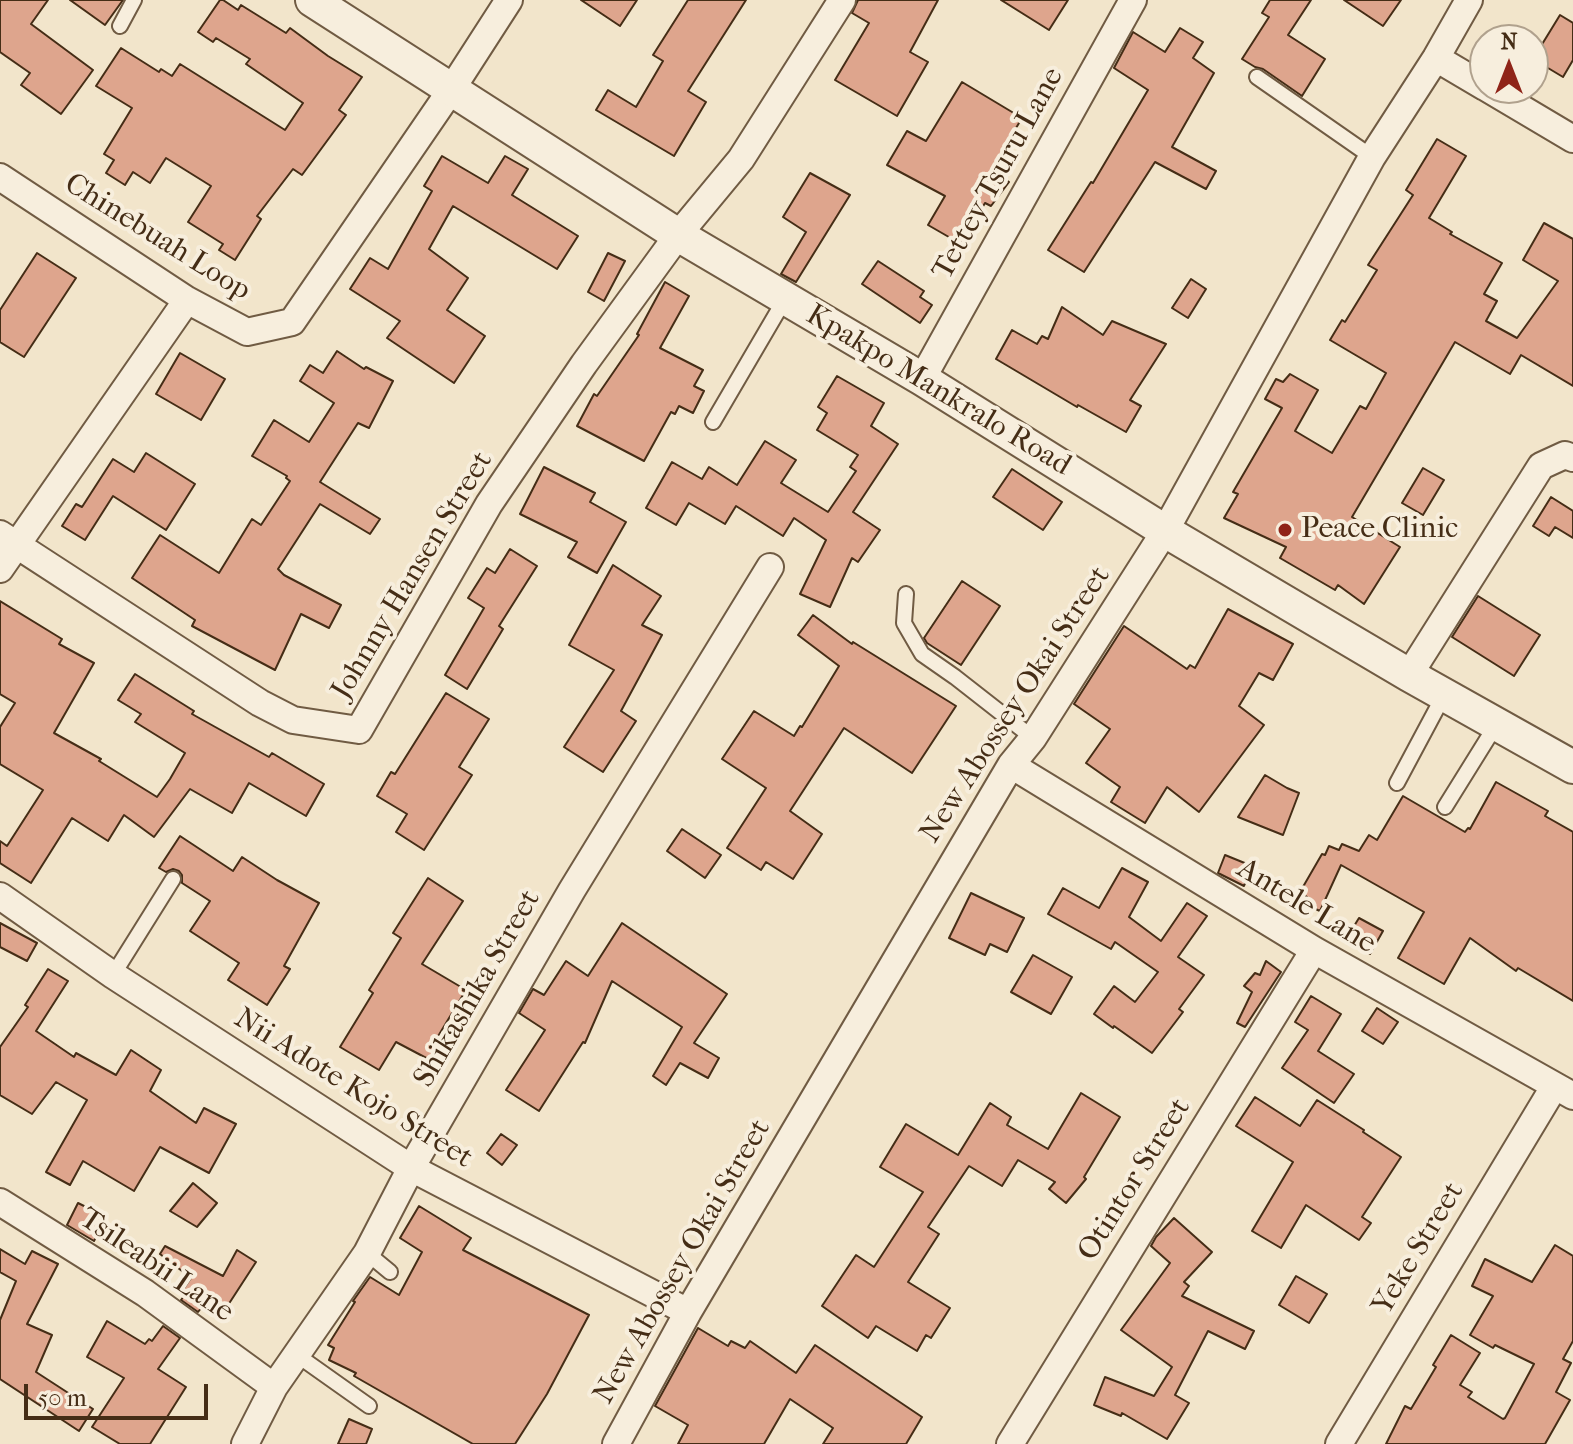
<!DOCTYPE html>
<html>
<head>
<meta charset="utf-8">
<style>
	body { margin:0 }
	#map { position:relative; width:1573px; height:1444px; overflow:hidden; background:#f2e5cb; font-family:"IM FELL French Canon",serif }
	canvas { display:block }
	.north { position:absolute; left:1469px; top:24px; width:80px; height:80px; box-sizing:border-box; background:#f7eedd; border:2px solid #b0a18d; border-radius:50%; rotate:0deg; font-size:22px; font-weight:700; line-height:32px; text-align:center; color:#452d16 }
	.north::after { content:''; display:block; margin:auto; width:28px; height:36px; background:#8f2418; clip-path:polygon(50% 0,100% 100%,50% 72%,0 100%) }
	.scale { position:absolute; left:24px; top:1384px; width:184px; height:36px; box-sizing:border-box; border:4px solid #452d16; border-top:0; padding-left:10px; font-size:24px; line-height:28px; white-space:nowrap; color:#452d16; -webkit-text-stroke:6px #f7eedd; paint-order:stroke }
</style>
</head>
<body>
<div id="map">
<canvas width="1573" height="1444"></canvas>
<div class="north">N</div>
<div class="scale">50 m</div>
</div>
<script>
const g = document.querySelector('canvas').getContext('2d');
g.lineJoin = 'round';
function fill(path, color) {
  g.fillStyle = color;
  g.fill(path, 'evenodd');
}
function trace(path, color, width, dash) {
  g.strokeStyle = color;
  g.lineWidth = width;
  g.lineCap = dash ? 'butt' : 'round';
  g.setLineDash(dash || []);
  g.stroke(path);
}
function drawText(font, color, halo, rows, align = 'center') {
  g.font = font + ' "IM FELL French Canon",serif';
  g.lineWidth = 8;
  g.setLineDash([]);
  g.textBaseline = 'middle';
  g.strokeStyle = halo;
  g.fillStyle = color;
  for (const [text, x, y, turn = 0] of rows) {
    g.save();
    g.translate(x, y);
    g.rotate((+turn || 0) * Math.PI / 180);
    g.textAlign = isNaN(turn) ? turn : align;
    if (halo) g.strokeText(text, 0, 0);
    g.fillText(text, 0, 0);
    g.restore();
  }
}
const building = new Path2D(`
	M0,0H48L31,24L93,70L61,114L21,85L30,73L0,52Z
	M70,0H123L105,25Z
	M220,0H223L238,10L241,5L286,33L290,28L328,56L362,77L339,110L346,115L302,175L293,169L257,216L261,219L235,260L219,250L223,244L188,222L211,186L166,158L150,183L133,172L125,185L106,173L114,160L104,154L132,108L96,86L121,48L159,72L161,69L172,76L180,64L285,130L303,103L246,64L250,59L216,38L213,42L198,32Z
	M581,0H637L620,26Z
	M688,0H746L688,91L706,102L674,156L596,110L608,90L636,107L663,61L653,55Z
	M858,0H938L910,52L928,62L897,116L835,80L869,23L852,13Z
	M1001,0H1068L1049,30Z
	M1270,0H1311L1288,35L1325,59L1302,96L1263,69L1255,67L1242,59L1269,17L1262,13Z
	M1344,0H1401L1383,26Z
	M1560,15L1573,23V60L1563,77L1533,59Z
	M1180,28L1203,42L1193,58L1214,73L1172,147L1216,171L1206,189L1155,162L1084,272L1048,250L1091,182L1093,183L1148,90L1114,68L1133,32L1165,52Z
	M962,82L1022,118L991,170L1009,182L991,206L985,203L961,244L928,225L945,196L887,165L907,131L926,141Z
	M1437,139L1466,156L1429,218L1452,232L1450,234L1502,263L1484,294L1497,301L1486,321L1517,338L1558,281L1523,260L1544,223L1573,239V386L1521,355L1510,374L1455,342L1352,517L1400,547L1364,604L1338,585L1335,590L1280,558L1286,547L1224,518L1238,494L1233,492L1282,408L1265,399L1276,379L1283,382L1290,374L1318,390L1295,431L1332,453L1360,406L1366,409L1386,373L1330,340L1342,320L1345,322L1377,270L1368,265L1413,195L1406,190Z
	M442,156L488,183L505,156L528,169L512,195L578,236L557,269L453,206L429,249L468,278L447,310L485,336L454,383L387,338L400,321L350,289L370,258L388,269L432,191L424,186Z
	M810,173L850,195L796,282L781,274L806,232L783,217Z
	M37,253L76,278L24,357L0,342V310Z
	M608,253L625,261L604,301L588,292Z
	M878,261L924,291L920,297L932,305L920,323L862,284Z
	M1191,279L1206,289L1188,318L1172,308Z
	M665,282L689,296L660,348L703,370L694,386L704,391L693,413L679,406L675,414L671,412L644,461L577,426L594,394L597,396L639,335L637,334Z
	M1062,307L1103,335L1112,321L1166,344L1130,400L1141,406L1126,432L1078,405L1077,407L996,359L1012,330L1037,344L1042,336L1048,339Z
	M337,351L364,369L366,367L393,381L369,428L358,423L320,482L380,519L370,534L320,504L278,569L284,575L341,605L329,628L301,614L275,670L192,626L195,620L132,578L160,535L219,573L252,519L261,525L290,481L286,478L287,476L252,456L274,420L309,442L334,403L300,381L310,365L323,373Z
	M180,353L225,379L201,420L156,394Z
	M837,376L884,403L871,426L898,444L853,512L880,530L858,562L852,558L830,607L800,594L826,540L794,518L783,536L736,506L725,524L689,503L676,525L646,508L672,462L702,479L709,467L737,485L765,441L796,460L781,483L828,512L856,471L850,467L858,455L817,430L827,413L818,407Z
	M146,453L195,484L166,530L113,496L85,540L62,526L76,504L82,507L113,459L134,472Z
	M544,467L595,493L590,502L626,522L597,573L568,557L577,542L520,514Z
	M1423,468L1444,480L1423,515L1402,503Z
	M1012,469L1062,502L1043,530L993,497Z
	M1551,497L1573,511V538L1555,527L1549,536L1533,526Z
	M510,549L537,566L499,626L503,629L467,689L445,675L484,608L468,598L487,568L495,573Z
	M613,565L661,596L642,625L662,635L621,711L636,721L603,772L564,747L614,670L569,645Z
	M962,581L1000,606L961,665L927,643L924,638Z
	M1478,596L1540,635L1514,676L1452,637Z
	M0,601L62,639L59,644L94,663L54,733L101,759L99,761L157,797L170,779L185,753L135,722L141,714L118,700L135,674L194,711L192,714L269,757L272,753L324,784L306,816L249,783L232,813L190,789L154,837L124,815L108,841L72,818L31,883L0,863V841L7,846L43,790L0,764V727L15,703L0,694Z
	M1228,609L1293,644L1273,680L1259,673L1239,706L1264,725L1199,812L1167,787L1145,823L1111,802L1120,787L1086,763L1110,729L1074,704L1124,626L1187,669L1190,665L1195,668Z
	M813,615L852,644L853,642L956,706L912,773L844,728L790,811L822,834L793,879L766,862L761,870L727,848L766,788L722,759L754,711L794,736L800,726L802,727L839,666L798,635Z
	M446,693L489,719L459,767L472,775L424,850L396,832L407,814L377,796L391,772L395,774Z
	M1265,775L1287,788L1299,793L1283,835L1238,817Z
	M1496,782L1548,811L1545,816L1573,832V1001L1518,968L1516,971L1470,938L1444,984L1398,958L1424,912L1341,865L1320,911L1304,904L1307,897L1300,892L1322,854L1325,855L1329,846L1339,850L1342,844L1359,851L1369,835L1377,840L1403,796L1465,832L1468,828L1470,829Z
	M682,829L721,855L705,878L667,851Z
	M180,836L233,871L242,857L277,880L319,903L284,966L290,969L267,1005L228,980L239,963L190,931L210,901L182,883V875L179,871L173,869L166,872L159,868Z
	M1225,855L1252,866L1244,886L1218,873Z
	M1122,868L1148,882L1129,917L1161,941L1187,903L1207,916L1178,957L1204,975L1179,1009L1183,1012L1152,1053L1114,1026L1113,1028L1094,1014L1114,986L1135,1002L1158,972L1115,942L1111,949L1048,914L1063,888L1099,908Z
	M428,878L463,901L422,964L466,990L437,1038L443,1042L432,1061L396,1042L379,1070L340,1047L373,993L369,990L401,938L393,933Z
	M971,893L1024,918L1007,952L990,944L985,955L949,938Z
	M1359,918L1383,931L1370,954L1346,939Z
	M0,923L37,943L27,961L0,947Z
	M622,923L727,994L694,1043L719,1058L708,1078L680,1063L666,1085L653,1076L682,1027L612,981L585,1043L583,1042L539,1111L506,1090L545,1030L519,1013L533,989L544,995L566,961L588,976Z
	M1033,955L1072,977L1051,1014L1011,992Z
	M1266,961L1281,972L1245,1027L1237,1023L1252,992L1244,986L1255,973L1260,975Z
	M48,969L68,981L36,1031L74,1057L76,1053L116,1075L131,1050L161,1070L150,1091L196,1123L204,1108L236,1124L209,1173L160,1147L134,1191L83,1161L70,1185L46,1172L87,1100L56,1082L32,1114L0,1095V1047L28,1007L25,1005Z
	M1311,996L1341,1014L1318,1051L1354,1074L1334,1103L1282,1068L1308,1030L1295,1022Z
	M1377,1008L1398,1022L1383,1044L1362,1031Z
	M1081,1093L1120,1117L1084,1177L1086,1179L1066,1203L1049,1189L1055,1182L1018,1160L1002,1186L969,1166L928,1227L939,1234L908,1282L950,1308L931,1338L926,1335L917,1351L876,1326L868,1338L822,1306L856,1255L874,1267L923,1192L880,1167L906,1124L958,1155L990,1103L1011,1117L1007,1125L1048,1149Z
	M1255,1097L1300,1126L1317,1100L1364,1130L1363,1132L1401,1157L1362,1217L1371,1223L1359,1240L1306,1205L1281,1248L1252,1231L1293,1162L1236,1126Z
	M501,1134L517,1145L502,1165L487,1153Z
	M193,1183L217,1203L197,1227L170,1211Z
	M78,1203L106,1217L94,1241L67,1225Z
	M419,1206L471,1238L463,1250L589,1315L547,1394L515,1444H473L354,1376L356,1373L329,1360L334,1348L328,1345L355,1302L353,1301L370,1277L399,1295L422,1252L400,1238Z
	M1174,1218L1212,1252L1184,1282L1189,1286L1182,1296L1254,1331L1245,1349L1208,1331L1175,1395L1189,1403L1167,1439L1122,1413L1121,1416L1094,1405L1105,1377L1154,1396L1172,1367L1121,1330L1170,1263L1151,1246L1156,1237Z
	M1555,1245L1573,1256V1341L1563,1359L1571,1363L1556,1392L1570,1400L1545,1444H1386L1405,1406L1411,1409L1436,1367L1433,1365L1451,1335L1480,1353L1460,1385L1472,1392L1468,1397L1503,1419L1505,1418L1534,1364L1495,1345L1493,1348L1470,1335L1493,1296L1472,1286L1485,1259L1532,1282Z
	M165,1246L223,1276L237,1250L256,1262L219,1319L202,1307L198,1312L181,1300L184,1296L180,1294L191,1278L160,1254Z
	M0,1249L25,1264L32,1251L58,1264L27,1324L52,1335L36,1372L93,1409L79,1431L0,1379V1320L16,1281L0,1272Z
	M1296,1276L1327,1294L1309,1323L1279,1305Z
	M107,1321L145,1344L149,1339L152,1341L163,1326L180,1338L158,1369L186,1387L150,1444H120L92,1427L124,1378L87,1357Z
	M698,1328L728,1346L731,1341L745,1348L750,1341L796,1373L815,1345L922,1417L906,1444H823L833,1428L790,1399L764,1444H678L688,1425L655,1406Z
	M349,1419L372,1429L366,1444H338Z`);
const service = new Path2D(`
	M120,26L134,0
	M1257,77L1372,157
	M713,422L785,299
	M906,594L904,623L922,654L955,677L1033,738
	M1397,783L1444,695
	M1445,807L1496,725
	M113,975L173,879
	M367,1253L390,1272
	M297,1355L369,1406`);
const minor = new Path2D(`
	M1436,58L1485,87
	M1487,88L1573,139
	M0,177L187,300L247,332L292,322L451,90L509,0
	M922,379L1133,0
	M0,534L260,703L293,720L359,730L489,504L584,364L678,235L741,159L842,0
	M0,569L187,300
	M1409,675L1541,466L1565,455L1573,458
	M1011,765L1314,950L1573,1096
	M0,896L113,975L411,1168L688,1312
	M0,1202L145,1293L274,1387
	M245,1444L274,1387L367,1253L411,1168L572,890L770,567
	M616,1444L688,1312L1011,765L1033,738L1165,531L1372,157L1436,58L1469,0
	M1010,1444L1314,950
	M1339,1444L1554,1087`);
const tertiary = new Path2D(`
	M312,0L678,235L922,379L1165,531L1409,675L1573,767`);
const markers = [
	[1285,530,8,"#8f2418"]
];
const streetNames = [
	["Tettey Tsuru Lane",999,174,-61],
	["Chinebuah Loop",157,238,32],
	["Kpakpo Mankralo Road",938,391,31],
	["Johnny Hansen Street",413,576,-59],
	["New Abossey Okai Street",1016,705,-57],
	["Antele Lane",1306,907,31],
	["Shikashika Street",478,989,-60],
	["Nii Adote Kojo Street",353,1089,32],
	["Otintor Street",1135,1180,-58],
	["Yeke Street",1419,1249,-59],
	["New Abossey Okai Street",683,1262,-60],
	["Tsileabii Lane",156,1266,34]
];
const poiNames = [
	["Peace Clinic",1301,530]
];
fill(building, '#dea58d');
trace(building, '#452d16', 2);
trace(service, '#705b43', 18);
trace(minor, '#705b43', 30);
trace(tertiary, '#705b43', 36);
trace(service, '#f7eedd', 14);
trace(minor, '#f7eedd', 26);
trace(tertiary, '#f7eedd', 32);
for (const [x, y, r, color] of markers) {
  const dot = new Path2D();
  dot.arc(x, y, r, 0, 2 * Math.PI);
  g.fillStyle = color;
  g.fill(dot);
  trace(dot, '#f7eedd', 3);
}
drawText('30px', '#452d16', '#f7eedd', streetNames);
drawText('30px', '#452d16', '#f7eedd', poiNames, 'left');
</script>
</body>
</html>
